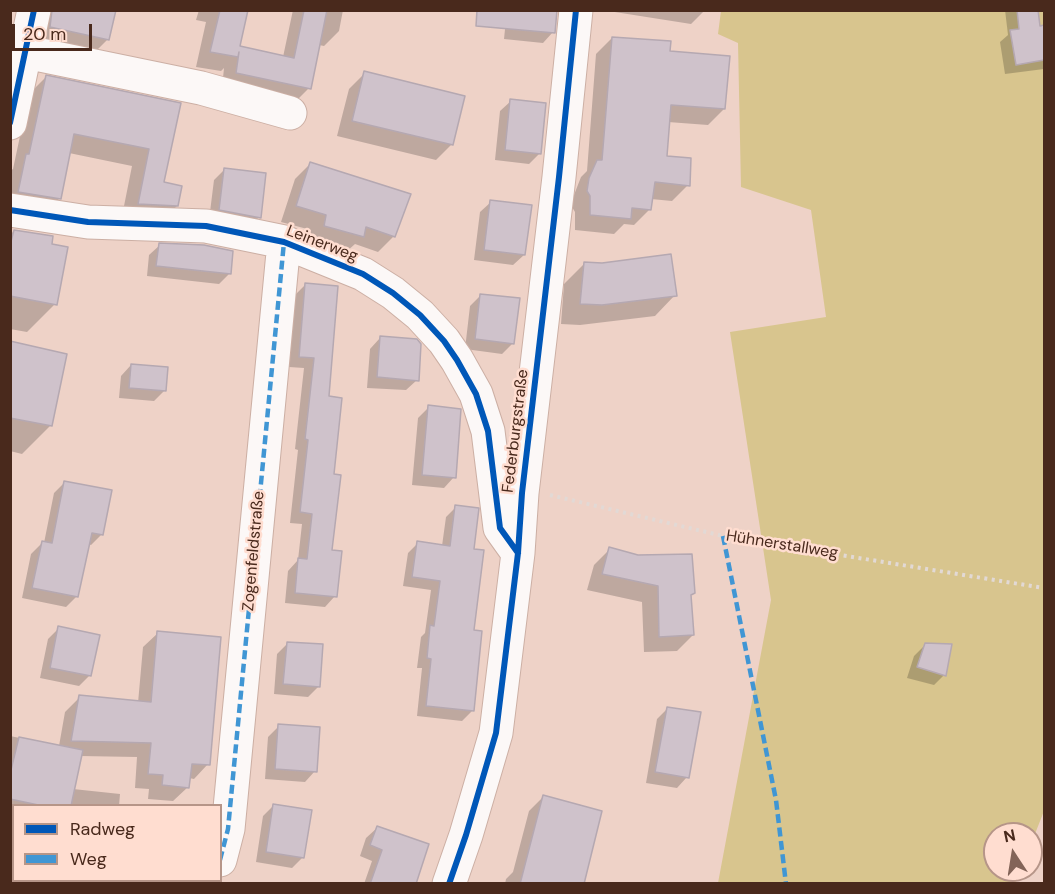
<!DOCTYPE html>
<html>
<head>
<meta charset="utf-8">
<style>
	body { margin:0 }
	#map { position:relative; width:1055px; height:894px; overflow:hidden; background:#eed2c7; font-family:"DM Sans",sans-serif }
	canvas { display:block }
	.frame { position:absolute; inset:0; border:12px solid #49291c; pointer-events:none }
	.legend { position:absolute; left:12px; top:804px; width:210px; height:78px; box-sizing:border-box; background:#ffddd0; border:2px solid #b69588; margin:0; padding:8px 10px; list-style:none; font-size:18px; color:#49291c }
	.legend li { display:flex; align-items:center; gap:12px; height:30px }
	.legend b { width:30px; border:2px solid #b69588 }
	.north { position:absolute; left:983px; top:822px; width:60px; height:60px; box-sizing:border-box; background:#ffddd0; border:2px solid #b69588; border-radius:50%; rotate:348deg; font-size:16px; font-weight:700; line-height:24px; text-align:center; color:#49291c }
	.north::after { content:''; display:block; margin:auto; width:21px; height:27px; background:#836458; clip-path:polygon(50% 0,100% 100%,50% 72%,0 100%) }
	.scale { position:absolute; left:12px; top:24px; width:80px; height:27px; box-sizing:border-box; border:3px solid #49291c; border-top:0; padding-left:8px; font-size:18px; line-height:21px; white-space:nowrap; color:#49291c; -webkit-text-stroke:4px #ffddd0; paint-order:stroke }
</style>
</head>
<body>
<div id="map">
<canvas width="1055" height="894"></canvas>
<div class="frame"></div>
<ul class="legend">
<li><b style="height:8px;background:#0057b8"></b>Radweg</li>
<li><b style="height:8px;background:#4096d4"></b>Weg</li>
</ul>
<div class="north">N</div>
<div class="scale">20 m</div>
</div>
<script>
const g = document.querySelector('canvas').getContext('2d');
g.lineJoin = 'round';
function fill(path, color) {
  g.fillStyle = color;
  g.fill(path, 'evenodd');
}
function trace(path, color, width, dash) {
  g.strokeStyle = color;
  g.lineWidth = width;
  g.lineCap = dash ? 'butt' : 'round';
  g.setLineDash(dash || []);
  g.stroke(path);
}
function drawText(font, color, halo, rows, align = 'center') {
  g.font = font + ' "DM Sans",sans-serif';
  g.lineWidth = 5;
  g.setLineDash([]);
  g.textBaseline = 'middle';
  g.strokeStyle = halo;
  g.fillStyle = color;
  for (const [text, x, y, turn = 0] of rows) {
    g.save();
    g.translate(x, y);
    g.rotate((+turn || 0) * Math.PI / 180);
    g.textAlign = isNaN(turn) ? turn : align;
    if (halo) g.strokeText(text, 0, 0);
    g.fillText(text, 0, 0);
    g.restore();
  }
}
const green = new Path2D(`
	M721,11H1044V811L1031,844V834H995V870H1021L1015,883H718L771,600L730,332L826,317L811,210L741,187L738,43L718,34Z`);
const shadow = new Path2D(`
	M49,10H114L108,39L93,54L41,42Z
	M199,10H247L238,47L283,57L293,10H343L339,31L324,46L319,45L309,88L294,103L222,88L224,68L221,71L196,67L206,22L196,20Z
	M507,10L553,32L543,43L504,39Z
	M602,10H705L691,24Z
	M1005,10H1037L1038,28L1044,27V69L1005,74L1000,42L1008,35Z
	M612,38L669,53L724,109L708,125L668,122L666,157L688,185L672,201L651,199L650,209L634,225L624,224L614,234L575,230V212L572,207L574,195L581,177L587,171L596,54Z
	M365,73L452,144L436,160L337,136L349,89Z
	M46,77L179,104L163,183L177,206L159,223L121,221L132,166L69,153L60,198L42,216L10,211V171L13,169L29,94Z
	M511,101L540,153L529,164L495,160L500,111Z
	M311,163L394,236L378,252L355,244L346,252L309,242L311,230L281,222L295,179Z
	M225,169L259,217L249,228L209,220L214,180Z
	M491,202L524,255L513,265L474,260L480,212Z
	M14,231L50,245L55,304L27,332L10,329V235Z
	M160,245L229,274L219,284L147,276L149,255Z
	M585,263H615L675,295L655,316L580,325L561,324L564,284Z
	M306,284L328,398L330,551L335,596L325,607L285,603L288,571L298,560L302,524L290,523L298,450L295,449L304,368L289,367L295,295Z
	M481,295L513,343L502,354L465,349L470,306Z
	M380,338L417,380L406,390L367,388L370,349Z
	M10,345L50,426L22,454L10,451Z
	M131,365L165,390L154,401L119,398L121,376Z
	M429,407L454,477L444,488L412,485L418,418Z
	M64,483L102,534L91,545L88,544L77,596L66,607L22,598L31,554L42,543H44L54,493Z
	M456,507L473,550L472,711L462,721L417,716L422,668H417L421,637L425,633L431,590L403,586L408,553L418,543L442,546L446,517Z
	M610,549L690,596L693,635L677,651L644,652L642,602L587,590L594,565Z
	M59,628L90,675L79,686L40,678L48,639Z
	M158,633L208,764L194,779L189,778L188,787L173,801L148,799L149,789L135,788L137,757L80,756L73,789L120,794L119,806H14V830L10,829V736L59,746L65,712L80,697L138,703L143,647Z
	M288,643L319,686L308,697L274,694L277,654Z
	M925,645L944,675L934,685L907,678L914,656Z
	M668,708L687,777L677,788L646,783L657,719Z
	M279,726L315,771L305,782L265,779L268,737Z
	M543,797L584,884H505L506,879L513,872L529,811Z
	M274,805L303,857L292,868L256,862L263,816Z
	M377,828L414,884H364L372,861L360,856L366,838Z`);
const building = new Path2D(`
	M52,10H116L109,40L50,27Z
	M220,10H248L240,46L294,58L304,10H327L311,89L236,73L239,52L238,57L210,52Z
	M477,10H557L555,33L476,26Z
	M1017,10H1038L1040,26L1044,25V60L1016,65L1010,30L1019,29Z
	M612,37L671,41L670,51L730,56L725,109L671,105L667,156L691,158L690,186L655,182L651,210L632,208L631,219L590,215V196L587,191L589,178L597,160H602Z
	M364,71L465,96L453,145L352,121Z
	M46,75L181,103L164,182L182,186L178,206L138,204L149,149L74,134L61,199L18,192L26,154H29Z
	M510,99L546,103L541,154L505,150Z
	M310,162L411,194L395,237L366,227L364,237L324,226L326,215L296,206Z
	M224,168L266,173L261,218L219,210Z
	M490,200L532,205L525,255L484,250Z
	M14,230L53,236L52,244L68,247L57,305L10,296V245Z
	M159,243L204,245L233,251L231,274L156,266Z
	M671,254L677,296L602,305L580,304L584,262L602,263Z
	M305,283L338,286L329,396L342,398L334,474L341,475L332,550L342,551L337,597L295,593L298,558L307,559L312,514L300,512L308,440L305,439L314,358L299,357Z
	M480,294L520,298L514,344L475,339Z
	M380,336L417,339L421,344L419,381L377,377Z
	M10,341L67,354L52,426L10,418Z
	M131,364L168,367L166,391L129,388Z
	M428,405L461,409L456,478L422,475Z
	M64,481L112,490L103,535L92,533L78,597L32,588L42,541L52,543Z
	M455,505L479,508L474,549L484,550L474,630L482,631L474,711L426,706L431,659L427,658L430,625L434,626L440,581L412,577L417,541L450,546Z
	M609,547L638,555L692,554L695,593L691,595L694,635L659,637L658,586L602,574Z
	M58,626L100,635L91,676L50,668Z
	M157,631L221,637L210,765L192,764L189,788L162,785L163,775L148,774L151,743L71,741L79,695L151,702Z
	M287,642L323,644L320,687L283,684Z
	M925,643L952,644L946,676L917,667Z
	M667,707L701,712L689,778L655,772Z
	M278,724L320,727L317,772L275,769Z
	M19,737L83,750L71,806H43L10,799V774Z
	M543,795L602,811L584,884H520Z
	M273,804L312,810L304,858L266,852Z
	M377,826L429,844L416,884H370L382,850L370,845Z`);
const path = new Path2D(`
	M550,495L723,536L1044,588`);
const minor = new Path2D(`
	M26,52L201,88L290,113
	M10,123L34,10
	M10,210L88,222L206,226L284,242L363,274L393,293L420,315L444,341L457,360L476,394L488,431L500,528L515,549
	M220,860L228,829L284,242
	M449,884L466,835L496,733L518,553L522,493L559,177L576,10`);
const quiet = new Path2D(`
	M723,536L776,800L786,884
	M220,860L228,829L284,242
	M215,884L216,880`);
const cycleway = new Path2D(`
	M10,123L34,10
	M10,210L88,222L206,226L284,242L363,274L393,293L420,315L444,341L457,360L476,394L488,431L500,528L518,553
	M449,884L466,835L496,733L518,553L522,493L559,177L576,10`);
const streetNames = [
	["Leinerweg",322,244,21],
	["Federburgstraße",516,431,-83],
	["Hühnerstallweg",782,545,9],
	["Zogenfeldstraße",254,551,-85]
];
fill(green, '#d8c58e');
fill(shadow, '#0003');
fill(building, '#cfc2cb');
trace(building, '#b5a8b1', 1.5);
trace(minor, '#ccafa4', 35);
trace(path, '#e2d9d5', 4, [3, 4.5]);
trace(minor, '#fcf8f7', 33);
trace(quiet, '#4096d4', 4.5, [9, 4.5]);
trace(cycleway, '#0057b8', 6);
drawText('16px', '#49291c', '#ffddd0', streetNames);
</script>
</body>
</html>
